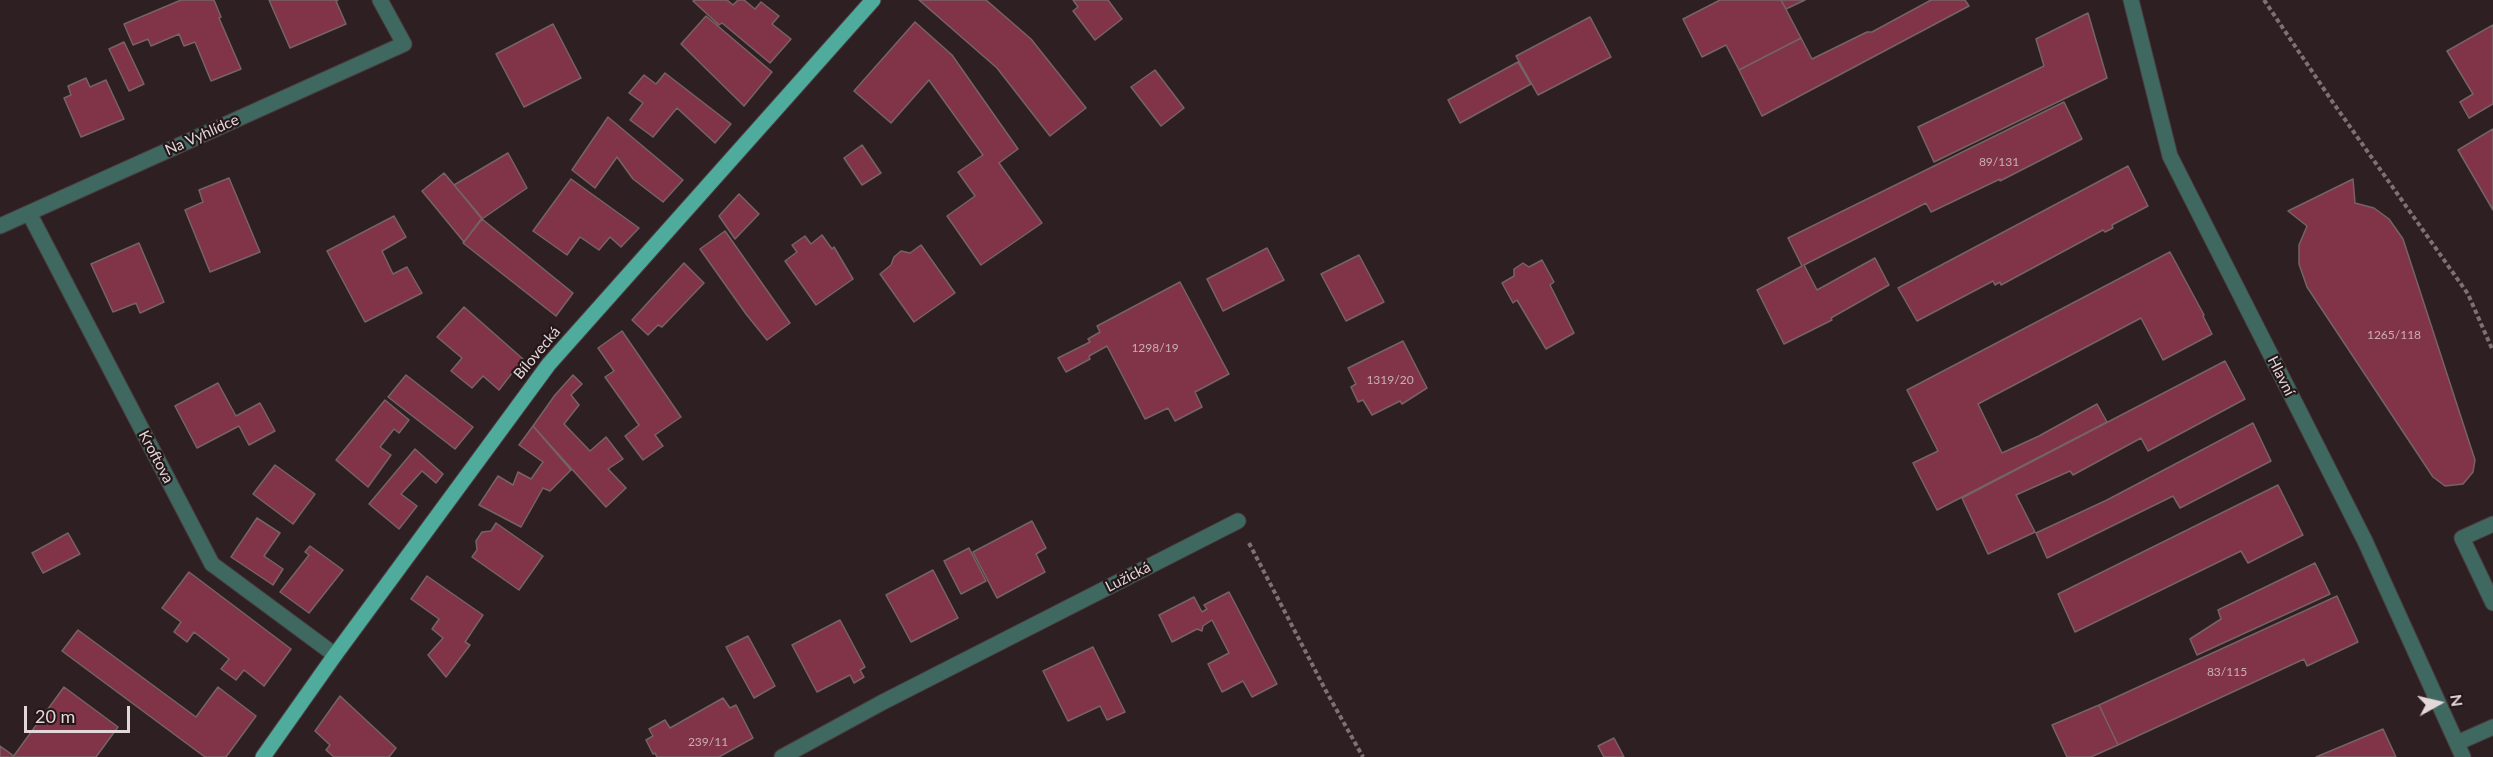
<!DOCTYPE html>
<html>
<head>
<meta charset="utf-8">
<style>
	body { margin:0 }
	#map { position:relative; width:2493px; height:757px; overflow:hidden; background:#2e1f22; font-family:Lato,sans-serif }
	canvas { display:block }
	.north { position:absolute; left:2409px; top:673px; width:60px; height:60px; -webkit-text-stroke:4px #241619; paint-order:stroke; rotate:82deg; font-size:16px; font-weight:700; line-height:24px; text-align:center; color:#e2d7d9 }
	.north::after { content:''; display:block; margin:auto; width:21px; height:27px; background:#e2d7d9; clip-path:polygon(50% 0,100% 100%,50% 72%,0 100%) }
	.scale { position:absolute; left:24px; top:706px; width:106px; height:27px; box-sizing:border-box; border:3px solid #e2d7d9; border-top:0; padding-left:8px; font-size:18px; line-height:21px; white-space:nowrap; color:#e2d7d9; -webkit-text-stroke:4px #241619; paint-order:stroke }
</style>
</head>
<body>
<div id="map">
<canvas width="2493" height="757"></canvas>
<div class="north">N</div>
<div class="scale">20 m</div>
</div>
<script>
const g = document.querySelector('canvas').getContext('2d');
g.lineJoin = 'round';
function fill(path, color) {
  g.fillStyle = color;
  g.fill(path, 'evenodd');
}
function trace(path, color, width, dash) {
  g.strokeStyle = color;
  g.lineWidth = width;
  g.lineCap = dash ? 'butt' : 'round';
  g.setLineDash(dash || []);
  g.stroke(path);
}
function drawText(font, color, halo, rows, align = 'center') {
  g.font = font + ' Lato,sans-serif';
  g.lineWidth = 4.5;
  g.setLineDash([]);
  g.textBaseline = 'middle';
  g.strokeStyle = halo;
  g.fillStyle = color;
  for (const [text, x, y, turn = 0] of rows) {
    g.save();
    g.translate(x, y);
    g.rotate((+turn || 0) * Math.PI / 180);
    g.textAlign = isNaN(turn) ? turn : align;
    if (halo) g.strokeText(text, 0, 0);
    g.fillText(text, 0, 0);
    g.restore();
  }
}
const building = new Path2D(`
	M181,0H214L221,17L219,18L241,69L211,81L195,42L184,46L179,34L151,46L148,39L133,45L124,24Z
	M269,0H338L336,1L346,24L290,48Z
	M695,0H727L733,5L738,0H744L755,9L761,2L779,16L772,24L791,39L770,63L722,23L719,25L693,1Z
	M919,0H986L1031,39L1086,108L1050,136L997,68Z
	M1073,0H1108L1122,19L1095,40L1073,11L1078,7Z
	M1720,0H1781L1801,38L1739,70L1726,45L1702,57L1683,19Z
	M1781,0H1805L1786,9Z
	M1931,0H1965L1969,6L1762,116L1739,70L1801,38L1812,59L1867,32H1872Z
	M2088,13L2107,78L1934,162L1918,127L2044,66L2036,39Z
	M706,16L772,72L744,106L681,44Z
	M1590,17L1611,57L1538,95L1516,56Z
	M915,22L952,55L1018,149L999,163L1042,223L981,265L947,216L975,196L958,172L983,155L929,80L891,123L854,91Z
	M553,24L581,78L524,107L496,54Z
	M2493,25V104L2469,118L2460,102L2473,94L2447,51Z
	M124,42L144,84L129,91L109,49Z
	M1518,62L1531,84L1460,123L1448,100Z
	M1155,70L1184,108L1161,126L1131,87Z
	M665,73L731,124L715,143L677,108L653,137L630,120L643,103L629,93L644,75L656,84Z
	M86,78L90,87L106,80L124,119L81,137L64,98L71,95L68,86Z
	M2064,102L2082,139L2000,181V179L1931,212L1926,203L1804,265L1817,290L1875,258L1889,285L1831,318L1832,320L1784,344L1757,290L1802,266L1788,238Z
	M608,117L683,180L663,202L633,179L617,157L595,188L572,170Z
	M2493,129V210L2458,150Z
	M862,145L881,173L862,185L844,158Z
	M508,153L527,188L482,219L454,185Z
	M2128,166L2148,206L2112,225L2113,228L2105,232L2103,230L2001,285L2000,282L1995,285L1993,281L1917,321L1898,288Z
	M444,173L482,218L464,242L422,191Z
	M229,178L260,252L210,272L185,210L203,202L199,190Z
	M571,179L639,228L621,247L610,237L599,250L580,237L567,255L533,231Z
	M2353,179L2355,203L2374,208L2389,219L2403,239L2475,460L2473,472L2463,484L2445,486L2433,477L2307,287L2299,264V245L2307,226L2288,211Z
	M739,194L759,214L735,239L719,216Z
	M394,216L406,237L382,251L393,274L407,267L422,293L365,322L327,251Z
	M482,219L573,293L556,316L463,243Z
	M725,231L790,323L767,340L746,314L700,249Z
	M822,235L832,249L834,247L853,279L816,305L785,261L797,252L792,245L805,236L811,244Z
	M139,243L164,302L140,313L136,303L113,312L91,264Z
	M921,245L955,293L914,322L880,274L891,265L894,257L901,251L910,253Z
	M1267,248L1284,280L1223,311L1207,279Z
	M2170,252L2204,315L2203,316L2212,334L2163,360L2141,318L1978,404L2002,453L2039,436L2097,404L2107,422L1937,510L1913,463L1938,451L1907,390Z
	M1359,255L1384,302L1346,321L1321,274Z
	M1542,260L1554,282L1550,285L1574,333L1546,349L1517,300L1513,303L1502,283L1514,276V269L1523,263L1529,267Z
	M684,263L704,283L662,327L658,325L648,335L632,320Z
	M1180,282L1229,374L1195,392L1202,407L1175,421L1168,408L1145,419L1107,346L1089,356L1090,359L1066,372L1058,358L1090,342L1088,339L1100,332L1097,326Z
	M464,307L523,359L499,390L483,376L472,388L451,371L462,358L437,337Z
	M622,331L681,417L655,435L663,446L643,460L625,436L639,425L605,377L614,371L598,348Z
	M1403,341L1427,388L1402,404L1400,401L1372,415L1363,400L1358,402L1351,387L1356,384L1348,368Z
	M2225,361L2245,399L2148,451L2141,438L2073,475L2070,471L2016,495L2035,532L1988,554L1962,498Z
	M406,375L473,427L455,449L388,397Z
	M573,375L582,384L571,395L579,405L564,424L590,451L606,437L623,459L608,469L626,488L606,507L533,426L555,395Z
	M218,383L236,416L260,403L275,431L249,445L239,426L197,448L175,406Z
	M385,400L409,420L399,433L394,429L380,447L391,455L368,487L336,460Z
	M2253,423L2271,461L2180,508L2173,496L2047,558L2036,533L2107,500Z
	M533,426L571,470L550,491L543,488L521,527L479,505L498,476L513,485L518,472L531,479L543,462L519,445Z
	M415,449L443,474L436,483L422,471L401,494L417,506L399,529L369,504Z
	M275,465L315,494L293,524L253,494Z
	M2278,485L2303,535L2248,563L2241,551L2075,632L2058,594Z
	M257,518L280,533L264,556L283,569L273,585L231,557Z
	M1032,521L1046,548L1036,554L1045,572L997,598L973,552Z
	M496,523L543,556L519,590L472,557L477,550L476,541L482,532L491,531Z
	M68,533L80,554L43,573L32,553Z
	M310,546L343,570L309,613L280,592L309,555L305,552Z
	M969,548L986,581L961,594L944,561Z
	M2315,563L2330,594L2197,655L2190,639L2221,619L2218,610Z
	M933,570L958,618L911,642L886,595Z
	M189,572L291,649L264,686L244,670L236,680L221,669L229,659L194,632L187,642L174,632L181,622L162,608Z
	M427,576L483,615L465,642L470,645L446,677L428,655L443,638L432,629L439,619L411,599Z
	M1229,592L1277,684L1252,697L1243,681L1222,692L1208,664L1229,653L1212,620L1203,626L1202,631L1197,629L1172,642L1159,615L1194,597L1202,612L1207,609L1204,605Z
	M2337,596L2358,642L2307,666L2304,659L2118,745L2099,705Z
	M840,620L865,667L860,670L864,677L854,683L850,675L817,692L792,645Z
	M78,630L196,717L218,687L256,716L226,757H205L62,651Z
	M748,636L775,686L754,698L726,647Z
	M1093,647L1125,712L1107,720L1100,706L1068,721L1043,671Z
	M64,687L118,727L96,757H13Z
	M340,696L396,748L389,757H334L326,750L330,745L315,731Z
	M723,698L730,708L736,705L753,738L719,757H657L655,753L653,754L646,740L653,736L649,729L665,720L670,728Z
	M2099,705L2118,745L2091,757H2067L2052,725Z
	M2383,729L2396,757H2316Z
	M1614,738L1624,757H1604L1598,746Z
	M0,746L14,756L13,757H0Z`);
const path = new Path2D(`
	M2264,0L2334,104L2468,294L2493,351
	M1249,543L1326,691L1363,757`);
const minor = new Path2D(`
	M2131,0L2170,156L2365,541L2463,757
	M29,213L212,564L335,655
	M0,226L404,44L380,0
	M2493,524L2462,538L2493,603
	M2457,743L2493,727
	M782,757L883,702L1238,521`);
const major = new Path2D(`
	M263,757L335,655L549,364L873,0`);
const numberNames = [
	["89/131",1999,162],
	["1265/118",2394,335],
	["1298/19",1155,348],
	["1319/20",1390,380],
	["83/115",2227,672],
	["239/11",708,742]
];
const streetNames = [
	["Na Vyhlídce",202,135,-24],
	["Bílovecká",537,353,-50],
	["Hlavní",2281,376,63],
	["Kroftova",156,457,62],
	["Lužická",1128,577,-27]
];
fill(building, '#813448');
trace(building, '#766366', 1.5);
trace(minor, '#4b3c3f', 17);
trace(major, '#4b3c3f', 17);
trace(path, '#7e7173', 4, [4.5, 3]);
trace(minor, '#3e6860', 15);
trace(major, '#4fab9c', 15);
drawText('12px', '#caaeb5', null, numberNames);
drawText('15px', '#e2d7d9', '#241619', streetNames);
</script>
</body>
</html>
